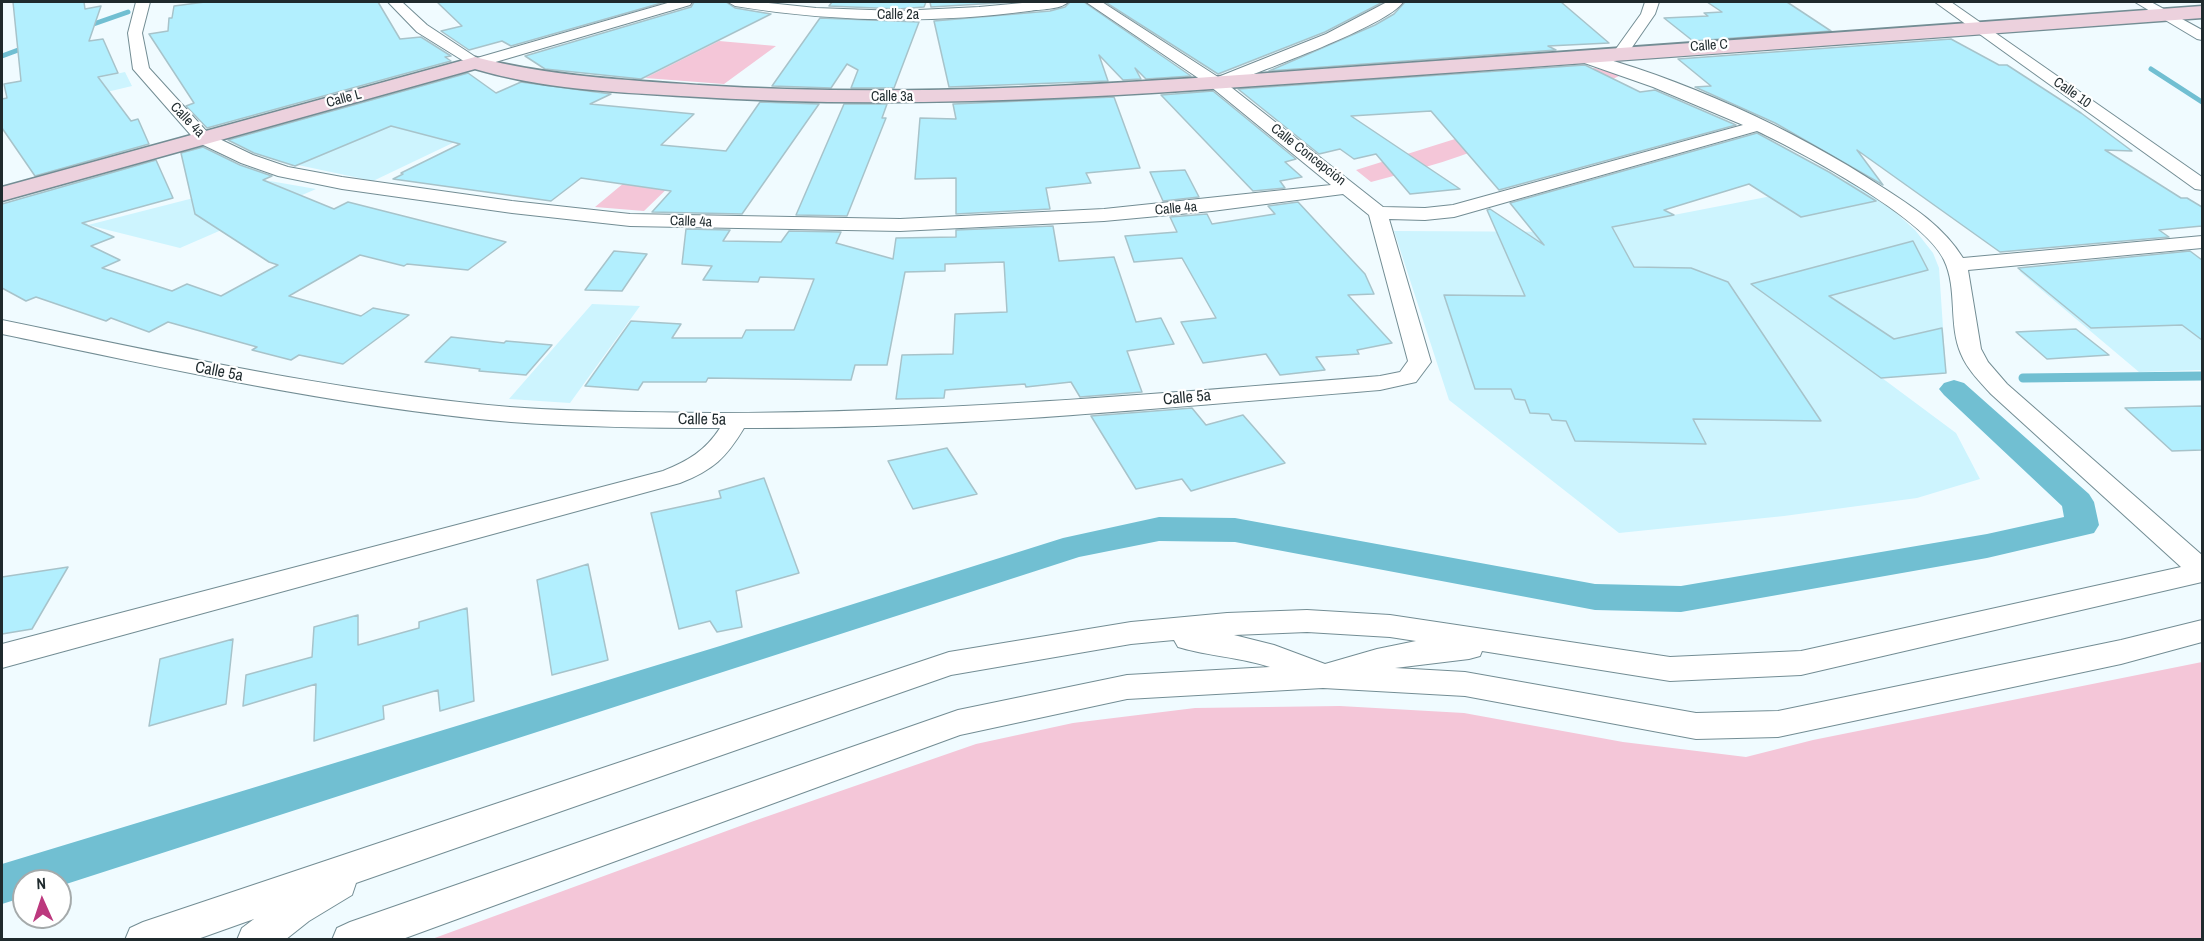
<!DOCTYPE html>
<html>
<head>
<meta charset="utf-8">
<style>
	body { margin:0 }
	#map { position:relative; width:2204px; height:941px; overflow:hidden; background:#f0fbff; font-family:"Archivo Narrow",sans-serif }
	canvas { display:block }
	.frame { position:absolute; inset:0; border:3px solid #1f2a2d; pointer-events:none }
	.north { position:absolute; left:12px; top:869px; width:60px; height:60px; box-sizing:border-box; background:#fff; border:2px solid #a5aaab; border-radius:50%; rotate:357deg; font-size:16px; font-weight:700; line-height:24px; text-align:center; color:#1f2a2d }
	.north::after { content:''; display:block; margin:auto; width:21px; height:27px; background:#bc397e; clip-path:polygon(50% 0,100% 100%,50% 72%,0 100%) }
</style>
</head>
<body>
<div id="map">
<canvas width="2204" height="941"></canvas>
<div class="frame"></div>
<div class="north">N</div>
</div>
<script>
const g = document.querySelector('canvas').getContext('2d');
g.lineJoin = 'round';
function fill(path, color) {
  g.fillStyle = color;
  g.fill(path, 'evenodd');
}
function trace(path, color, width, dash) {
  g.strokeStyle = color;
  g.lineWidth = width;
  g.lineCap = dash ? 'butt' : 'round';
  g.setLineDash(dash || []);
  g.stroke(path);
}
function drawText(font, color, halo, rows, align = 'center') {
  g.font = font + ' "Archivo Narrow",sans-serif';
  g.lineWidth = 4.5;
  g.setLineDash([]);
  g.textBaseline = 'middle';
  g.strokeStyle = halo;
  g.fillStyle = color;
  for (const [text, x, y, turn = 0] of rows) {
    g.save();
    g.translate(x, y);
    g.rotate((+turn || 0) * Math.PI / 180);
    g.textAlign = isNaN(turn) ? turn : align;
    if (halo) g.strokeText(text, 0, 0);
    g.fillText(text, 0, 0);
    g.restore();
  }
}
const built = new Path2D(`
	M125,72L132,86L2,117V99Z
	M412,117L484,128L373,181L298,165Z
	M264,180L316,189L180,248L88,225L8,247L2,238V204L61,187L88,225Z
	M1849,181L1894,211L1915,230L1933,253L1939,268L1946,373L1882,378L1956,433L1980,479L1917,498L1784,516L1619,533L1449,400L1394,231L1586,232Z
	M2164,255L2202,282V370L2139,372L2019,271Z
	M592,304L640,306L570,403L509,399Z`);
const green = new Path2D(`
	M719,41L776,46L724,84L645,78Z
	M1595,68L1621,75C1583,93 1549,116 1511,135C1468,157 1418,169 1371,182L1356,170L1455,139L1572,69Z
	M666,148L708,149L644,211L595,207Z
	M2202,662V939H432L751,822L976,744L1073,723L1195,708L1340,706L1464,713L1623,742L1746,757L1813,740Z`);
const streamFar1 = new Path2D(`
	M85,27L128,12
	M2,56L29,46
	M2151,69L2202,102`);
const stream = new Path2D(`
	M2023,378L2202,376`);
const canal = new Path2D(`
	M1954,380L1964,383L2089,494L2094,502L2099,525L2094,533L1987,558L1681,612L1595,610L1235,542L1159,541L1079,557L60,886V881H24V897L2,904V864L720,646L1063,538L1159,517L1235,518L1595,584L1681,586L1987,534L2064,517L2062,506L1944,395L1939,389L1944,383Z`);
const building = new Path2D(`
	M13,2H84L85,9L101,6L89,41L103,39L118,73L98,77L131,121L138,119L149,144L35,176L2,128V99L7,98L4,84L21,81Z
	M205,2H378L400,39L421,37L451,56L445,57L451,61L207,128L186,106L194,103L149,34L168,31L169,18H172L174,6Z
	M437,2H665L511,46L502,41L469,50L441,31L462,26Z
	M694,2H726L735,8L771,14L641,79L545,69L525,56L691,7Z
	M832,2H926L924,7L898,9L829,6Z
	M930,2H1014L931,7Z
	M1070,2H1084L1191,76L1146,79L1135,68L1141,79L1123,80L1099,55L1108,81L949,87L934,21L1050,11L1065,7Z
	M1105,2H1383L1325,32L1218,74Z
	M1405,2H1561L1609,43L1548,46L1556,50L1269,71L1375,25L1394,14Z
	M1707,2H1787L1831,31L1693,41L1664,18L1708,16L1704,13L1722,12Z
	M820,18L919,22L894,88H851L858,70L847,64L831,88L772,86Z
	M1951,39L1999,65H2007L2081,113L2132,151L2105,150L2181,198H2187L2202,207V226L2159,230L2169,237L2000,252L1857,150L1883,185L1775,123L1695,87L1711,86L1678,59Z
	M1585,65L1640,92L1655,90L1736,125L1499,190L1431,111L1351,116L1460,189L1410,194L1376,154L1354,159L1340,149L1319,154L1238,89Z
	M468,73L496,93L521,82L611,94L590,104L694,114L661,145L726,151L760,102L819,104L742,214L652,212L671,191L581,178L551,201L393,179L403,174L401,173L460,144L391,126L295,166L254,153L228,140Z
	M1213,91L1296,159L1285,162L1302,177L1280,181L1285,188L1253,191L1161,95Z
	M1114,97L1140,168L1086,173L1091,183L1046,188L1050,209L956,214V178L915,179L920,118L956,119L953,104Z
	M844,104H887L882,118H886L847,216L796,215Z
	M1757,133L1829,172L1876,201L1801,217L1749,184L1664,210L1674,215L1612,227L1634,267L1691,268L1728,282L1821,421L1693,419L1706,444L1575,441L1566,421L1552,420L1549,414L1530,413L1525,400L1515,399L1511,389H1475L1444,295L1525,296L1487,210L1490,209L1544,245L1510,203Z
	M203,147L240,165L272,176L263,180L334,209L348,202L506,242L468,270L407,264L404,266L360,255L289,296L361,316L373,308L409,315L343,364L299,355L291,360L252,350L257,347L168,322L149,332L111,318L106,321L36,297L26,301L2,288V204L156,160L173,198L82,223L114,237L91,246L120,260L102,268L172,291L187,284L221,296L278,265L269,262L195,214L181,153Z
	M1185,170L1199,197L1163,201L1150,172Z
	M1298,202L1365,274L1374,294L1348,295L1392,343L1357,350L1359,354L1316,357L1325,370L1280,375L1266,354L1203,363L1181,322L1216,318L1182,258L1134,262L1125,236L1177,232L1170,217L1207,214L1212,224L1275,214L1268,206Z
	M1053,226L1059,261L1114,257L1136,322L1161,318L1174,344L1127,351L1142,392L1080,397L1071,382L1026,387L1025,384L945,390L944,398L896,399L902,355L953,354L955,314L1007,312L1004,262L945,264V271L905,272L887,365H855L851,380L708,378L706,382H643L638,390L585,386L631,321L681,324L672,338H742L746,330H794L814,279L760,277L758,282L703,280L712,266L682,264L686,229L730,230L723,241L781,242L789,231L841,232L836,243L893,259L896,238L956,237V230Z
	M1913,241L1928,270L1829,296L1894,339L1942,328L1946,373L1881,378L1751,284Z
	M614,251L647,254L622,291L585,290Z
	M2190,251L2202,260V340L2182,325L2091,328L2018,268Z
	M2076,329L2109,355L2047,359L2016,332Z
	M451,337L504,343L506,341L552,345L526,375L479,371L480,369L425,362Z
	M2202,406V450L2172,451L2125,408Z
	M1192,408L1206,425L1243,415L1285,463L1191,491L1182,479L1136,489L1091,416Z
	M947,448L977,494L913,509L888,461Z
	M764,478L799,573L736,591L742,627L717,632L710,621L679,629L651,513L721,498L719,491Z
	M588,564L608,660L552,675L537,580Z
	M68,567L32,629L2,634V577Z
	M467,608L474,701L440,711L438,690L383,706L384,719L314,741L316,684L243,706L246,675L312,657L314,627L358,615V645L419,628V622Z
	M233,639L226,704L149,726L160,659Z`);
const street = new Path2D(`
	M136,2H150L142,33L149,68L209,134L253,155L288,167L342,177L512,201L630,214L900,219L1104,209L1331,185L1210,86L1086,2H1102L1218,77L1326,34L1387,2H1403C1389,25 1259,72 1227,84L1383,207L1425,208L1453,205L1743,125L1653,87L1573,59L1570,56L1573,53L1578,51C1680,77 1794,129 1882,187C1913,207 1943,226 1963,258L2202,236V248L1968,270L1981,349L1988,362L2007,384L2202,555V582L1801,675L1670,681L1482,651L1480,656L1469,659L1395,668L1465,672L1696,713L1778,711L2121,640L2202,620V642L2121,664L1778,737L1696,739L1465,696L1323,688L1127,699L960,735L400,940H332L337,928L350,922L958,710L1127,675L1270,667C1240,657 1207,656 1178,647L1174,640L1131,644L951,675L356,883L352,895L309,921L285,940H237L242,928L254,919L195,940H125L130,928L143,922L949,652L1131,622L1227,613L1307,610L1390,615L1670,657L1801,651L2181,567L1991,394C1980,382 1967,369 1961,354C1948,324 1958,289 1944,260C1924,217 1801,152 1757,131L1454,217L1425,220L1389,219L1431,362L1416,382L1380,390C1169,407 956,429 744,428C726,458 713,470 680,483L2,668V644L663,471C688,461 705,451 720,428C650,428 580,427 511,422C339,407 170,369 2,334V320C170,355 339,392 510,407C577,412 645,412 712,413C935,413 1158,394 1380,376L1400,372L1408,361L1369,215L1343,194L1212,211L1104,221L900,231L630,226L512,213L342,189L278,176L241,163L197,142L133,69L128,33ZM1307,632L1390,637L1416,641L1377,649L1325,664L1274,645L1234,635Z
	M388,2H402L427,25L477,58L671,2H692L690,5L475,68L417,32Z
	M728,2H759L816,8L898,11L979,7L1033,2H1068C1060,10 1040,9 1029,11C930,24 833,22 735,6Z
	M1645,2H1659L1655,14L1626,56H1616L1613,53L1641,14Z
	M1935,2H1951L2202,177V190L2195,189Z
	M2135,2H2151L2202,30V40L2197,39Z`);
const secondary = new Path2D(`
	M2202,6V18C1887,41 1571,65 1255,86C1064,100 873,109 681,96C612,92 542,89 475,69L2,201V187L475,57C549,76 623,80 699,85C902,98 1105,85 1308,70C1606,49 1904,28 2202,6Z`);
const farStreetnames = [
	["Calle 2a",898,15],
	["Calle C",1709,46,-4],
	["Calle 10",2072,93,35],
	["Calle 3a",892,97],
	["Calle L",344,99,-15],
	["Calle 4a",187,120,46],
	["Calle Concepción",1308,155,38],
	["Calle 4a",1176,209,-5],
	["Calle 4a",691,222,2]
];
const streetNames = [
	["Calle 5a",219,372,11],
	["Calle 5a",1187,398,-5],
	["Calle 5a",702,420,1]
];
fill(built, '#cdf4fe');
fill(green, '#f4c6d8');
trace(streamFar1, '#71bfd2', 5);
trace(stream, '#71bfd2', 9);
fill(canal, '#71bfd2');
fill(building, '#b2effe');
trace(building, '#a7c3ca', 1.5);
trace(street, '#738d94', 2);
trace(secondary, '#738d94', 3);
fill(street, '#fff');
fill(secondary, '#ecd1dd');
drawText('14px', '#1f2a2d', '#fff', farStreetnames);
drawText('16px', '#1f2a2d', '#fff', streetNames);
</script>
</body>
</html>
